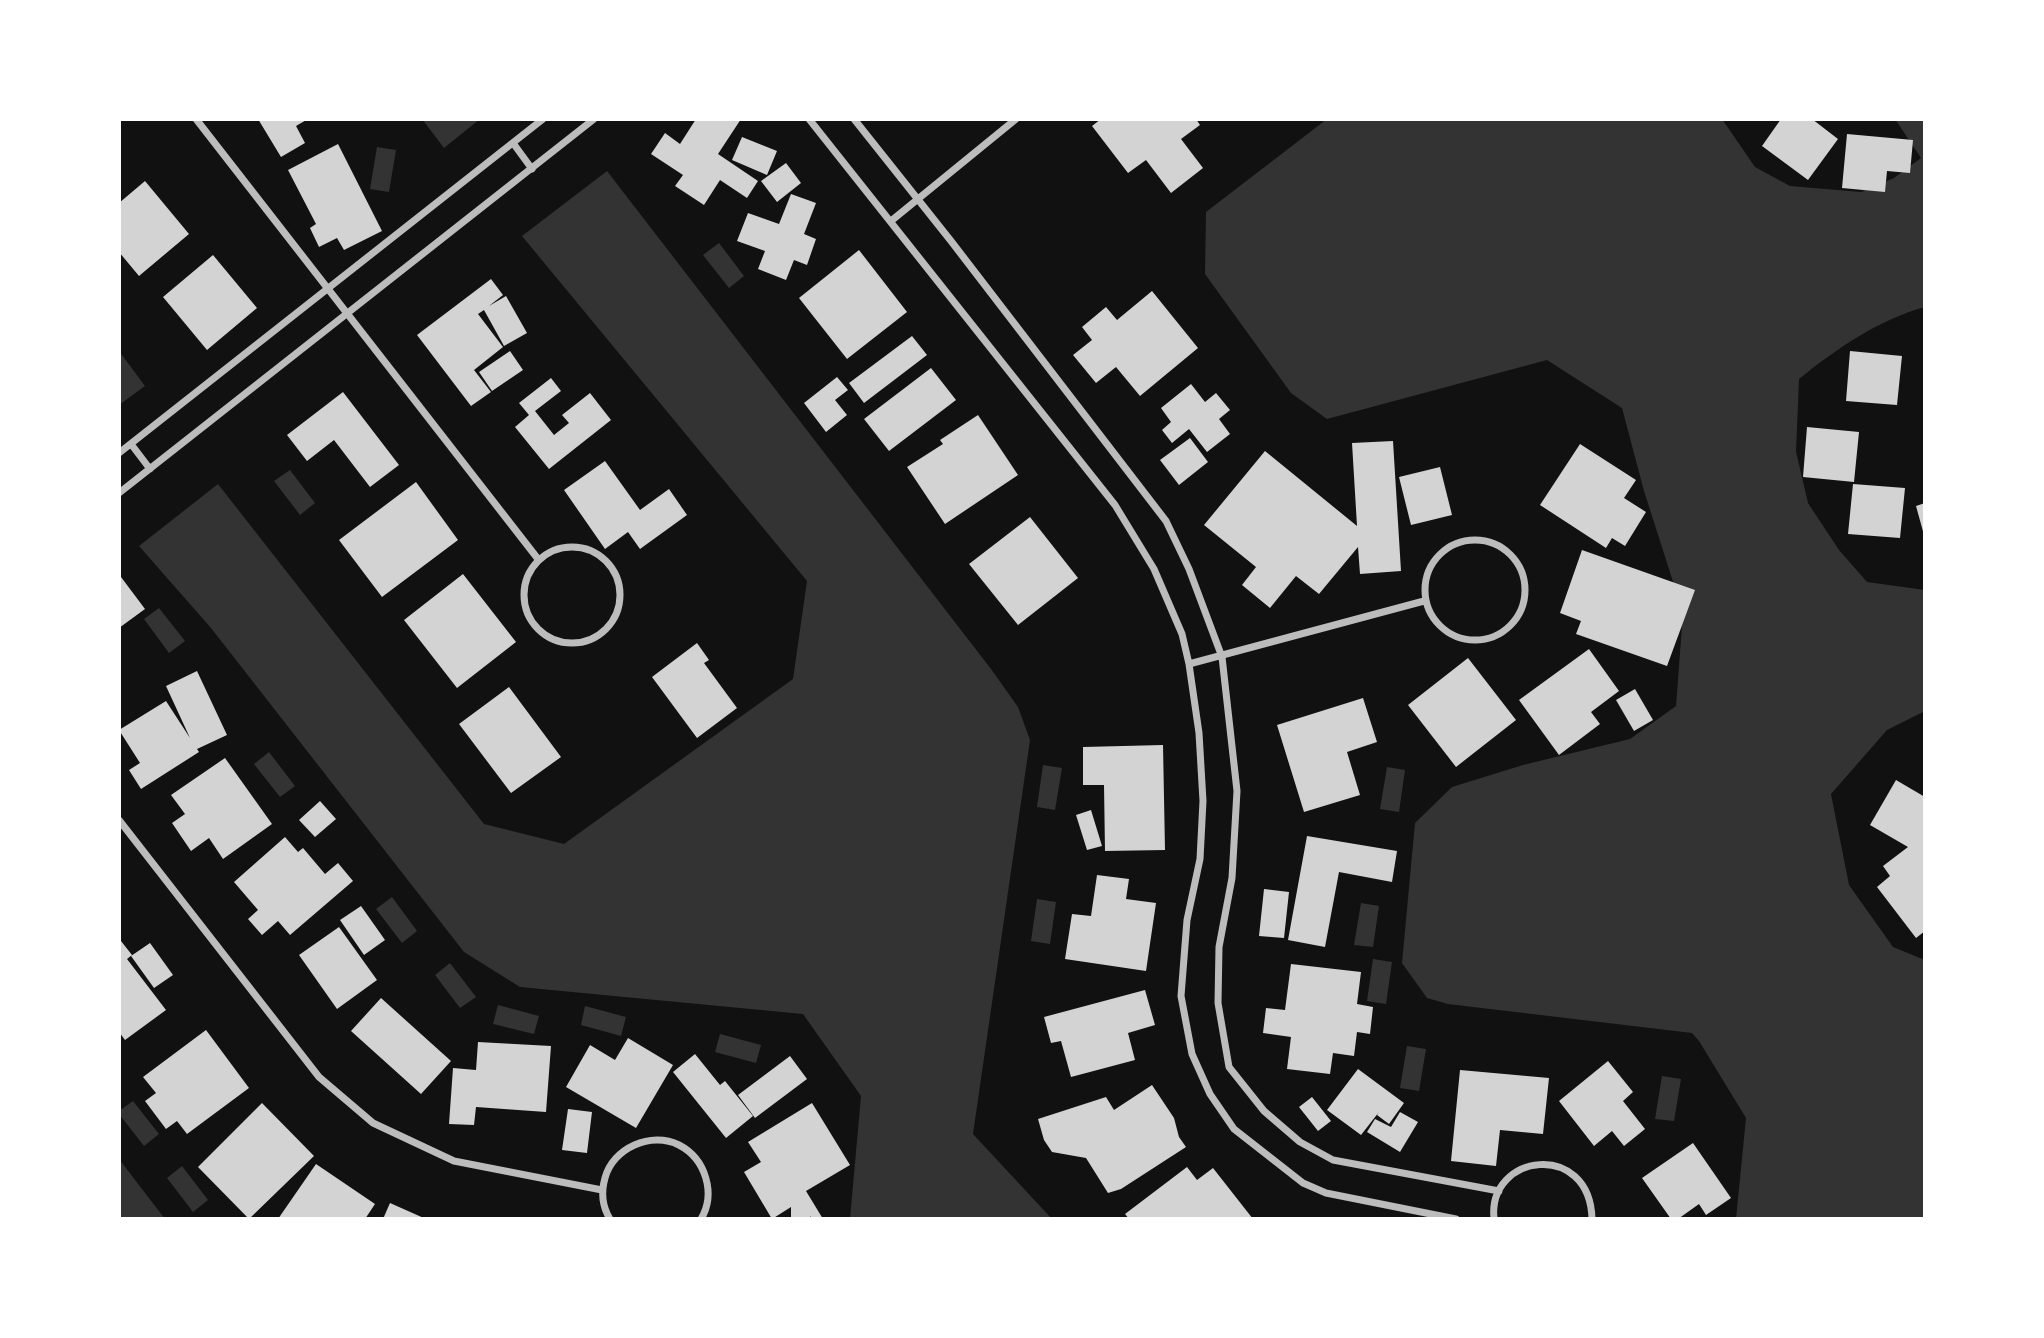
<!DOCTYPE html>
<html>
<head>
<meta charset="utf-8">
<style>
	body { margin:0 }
	#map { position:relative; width:2044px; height:1338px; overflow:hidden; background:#111; font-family:Jost,sans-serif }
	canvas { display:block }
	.frame { position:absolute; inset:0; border:121px solid #fff; pointer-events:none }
</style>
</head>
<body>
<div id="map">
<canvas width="2044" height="1338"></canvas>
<div class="frame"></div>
</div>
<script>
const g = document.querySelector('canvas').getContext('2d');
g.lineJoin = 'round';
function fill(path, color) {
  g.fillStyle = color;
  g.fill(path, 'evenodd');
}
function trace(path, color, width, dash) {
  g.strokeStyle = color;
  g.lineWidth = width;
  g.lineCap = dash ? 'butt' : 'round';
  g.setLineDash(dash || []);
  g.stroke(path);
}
const water = new Path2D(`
	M422,119H480L444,148Z
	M1327,119H1722L1755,167L1790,186L1861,192L1894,178L1921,158L1895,119H1925V307C1878,320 1836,349 1799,379L1796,452L1808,503L1839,550L1867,582L1925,590V711L1887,730L1831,794L1849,885L1893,947L1925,960V1219H1736L1746,1118L1699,1041L1692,1033L1448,1004L1427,998L1402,963L1415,823L1452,787L1523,765L1630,739L1676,706L1683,613L1644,491L1622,408L1547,360L1327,419L1291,393L1205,274L1206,212Z
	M377,147L396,150L389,192L370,189Z
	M607,171L991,669L1018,707L1030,740L973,1134L1052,1219H850L861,1096L803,1014L520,987L464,952L211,628L139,546L218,484L484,824L564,844L793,679L807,581L522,236Z
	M719,243L744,276L729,288L703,255Z
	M119,351L145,386L119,405Z
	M290,470L315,503L300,515L274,481Z
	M159,608L185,641L169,653L144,619Z
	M269,752L295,786L280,797L254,764Z
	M1043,765L1062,768L1055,810L1037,807Z
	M1387,767L1405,770L1399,812L1380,809Z
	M392,897L417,931L402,943L376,909Z
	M1037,899L1056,902L1050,944L1031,941Z
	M1361,903L1379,906L1373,947L1354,945Z
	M1373,959L1392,962L1386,1004L1367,1001Z
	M450,963L476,997L460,1008L435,975Z
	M498,1005L539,1016L534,1034L493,1024Z
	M585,1006L626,1017L621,1036L581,1025Z
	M720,1034L761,1045L756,1063L715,1052Z
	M1407,1046L1426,1049L1419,1091L1400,1088Z
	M1662,1076L1681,1079L1674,1121L1655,1119Z
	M133,1101L159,1134L144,1146L119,1114V1111Z
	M119,1159L165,1219H119Z
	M182,1166L208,1200L193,1212L167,1178Z`);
const building = new Path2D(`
	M258,119H308L296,126L305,143L281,157Z
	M696,119H741L718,154L758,181L747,198L720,180L704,205L675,186L683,175L651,154L665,133L680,144Z
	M1101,119H1196L1200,125L1181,139L1203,168L1171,193L1146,160L1128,173L1092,126Z
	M1781,119H1812L1838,139L1808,180L1762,146Z
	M1847,134L1913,140L1910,173L1887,171L1885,192L1842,188Z
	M742,137L777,151L767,175L732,160Z
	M338,144L382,231L344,250L337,238L319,247L310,228L316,224L288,170Z
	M786,163L801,183L777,202L761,181Z
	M145,181L189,234L139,276L119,252V203Z
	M791,194L816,203L804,234L816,239L807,265L794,260L786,280L758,269L765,251L737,241L748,213L779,224Z
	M859,250L907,312L847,359L799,298Z
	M213,255L257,308L207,350L163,297Z
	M491,279L503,295L489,306L506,296L527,333L504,346L484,310L478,314L503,347L474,370L491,392L471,406L417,335Z
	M1152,291L1198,348L1140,396L1116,367L1096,383L1073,355L1092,340L1082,327L1106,307L1117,320Z
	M912,336L927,355L864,403L849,383Z
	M510,351L523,370L492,391L479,372Z
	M1850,351L1902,356L1897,405L1846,401Z
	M931,368L956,400L889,451L864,419Z
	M837,377L848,390L835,400L847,415L826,432L804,403Z
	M551,378L561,391L535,411L554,435L569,423L562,415L590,393L611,420L549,469L515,427L529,415L519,403Z
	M1191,384L1205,402L1216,393L1230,410L1219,419L1230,434L1207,452L1189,429L1172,443L1162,430L1171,422L1161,408Z
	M343,392L399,465L370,487L334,440L307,461L287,435Z
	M978,415L1018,475L945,524L907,467L943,444L940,440Z
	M1807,427L1859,432L1854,482L1803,477Z
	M1190,438L1208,462L1179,485L1160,460Z
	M1393,441L1401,571L1360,574L1358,547L1319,594L1296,576L1270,608L1242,585L1256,567L1204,525L1265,451L1357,526L1352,443Z
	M1580,444L1636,480L1624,498L1646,512L1625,546L1612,538L1606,548L1540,505Z
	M605,461L640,510L669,489L687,515L640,549L628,532L605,549L564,490Z
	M1440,467L1452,515L1411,525L1399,477Z
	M416,482L458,540L382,597L339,540Z
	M1853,484L1905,488L1900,538L1848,534Z
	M1925,503V535H1924L1916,506Z
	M1030,517L1078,578L1018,625L969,564Z
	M1582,550L1695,590L1667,666L1576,634L1581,621L1560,613Z
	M463,574L516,642L457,688L404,620Z
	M121,577L145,609L119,628V578Z
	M697,643L709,660L704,663L737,708L697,738L652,677Z
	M1589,649L1619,691L1591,712L1600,724L1559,755L1519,700Z
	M1468,658L1516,720L1456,767L1408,705Z
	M197,671L227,735L197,749L199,752L141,789L129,770L140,763L119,730L166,701L190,738L166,686Z
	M509,687L561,757L511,793L459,724Z
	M1635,689L1653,720L1634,731L1616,700Z
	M1363,698L1377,742L1347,752L1360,795L1304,812L1277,725Z
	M1163,745L1165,850L1105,851L1104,785H1083V747Z
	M225,758L272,824L223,859L209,838L191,851L172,823L185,814L171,795Z
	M1896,780L1925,797V931L1916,938L1877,887L1890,876L1883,866L1908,847L1870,825Z
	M320,801L336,819L315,837L299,820Z
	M1091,810L1102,846L1087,850L1076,815Z
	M1307,836L1397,851L1392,882L1339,872L1325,947L1288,940Z
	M285,837L298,852L303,848L325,874L338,863L353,881L290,935L278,921L262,935L248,919L258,910L234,882Z
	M1097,875L1129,879L1126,899L1156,903L1146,971L1065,959L1072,914L1091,916Z
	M1264,889L1289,892L1284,938L1259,936Z
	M361,906L385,940L364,955L340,920Z
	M339,927L377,980L337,1009L299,955Z
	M121,941L132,955L127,959L166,1010L125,1040L119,1032V942Z
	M150,943L173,975L154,988L131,956Z
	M1291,964L1361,972L1357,1004L1373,1007L1370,1034L1357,1032L1354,1056L1333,1053L1330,1074L1287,1069L1291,1037L1263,1033L1266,1008L1285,1010Z
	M1145,990L1155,1025L1128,1033L1135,1060L1071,1077L1061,1041L1051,1043L1044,1017Z
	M381,998L451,1061L421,1094L351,1031Z
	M206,1030L249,1088L187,1134L177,1121L166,1129L145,1101L156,1093L143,1077Z
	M628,1038L673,1065L636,1128L566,1087L590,1045L615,1060Z
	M478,1042L551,1046L546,1112L476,1107L474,1125L449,1124L453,1068L476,1070Z
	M695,1054L720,1085L725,1081L753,1116L726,1138L673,1072Z
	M790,1056L807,1079L755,1118L738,1095Z
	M1608,1061L1633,1092L1623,1101L1645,1129L1624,1146L1612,1131L1594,1146L1559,1101Z
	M1358,1069L1404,1103L1389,1124L1377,1115L1379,1112L1361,1135L1327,1110Z
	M1460,1070L1549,1078L1543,1134L1500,1130L1496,1166L1451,1161Z
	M1152,1085L1174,1118L1179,1137L1186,1147L1121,1189L1108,1193L1086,1158L1052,1152L1044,1140L1038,1119L1106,1097L1114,1110Z
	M1312,1097L1331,1121L1318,1131L1299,1107Z
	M262,1103L314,1156L249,1219L198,1167Z
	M812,1103L850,1165L806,1191L823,1219H812L810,1216V1219H791V1207L772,1219L744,1172L761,1162L748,1142Z
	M568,1109L592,1112L587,1153L562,1150Z
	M1400,1112L1418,1122L1400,1152L1367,1132L1375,1119L1391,1127Z
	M1693,1143L1731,1198L1706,1215L1699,1204L1678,1219H1671L1642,1178Z
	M316,1164L375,1204L365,1219H278Z
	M1187,1167L1197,1180L1213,1168L1253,1219H1129L1125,1214Z
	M390,1203L426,1219H383Z`);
const minor = new Path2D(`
	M196,119L538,559
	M809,119L1115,505L1154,569L1182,634L1189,664L1199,733L1203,801L1200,859L1187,920L1181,996L1192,1054L1210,1094L1234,1129L1303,1183L1326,1193L1456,1219
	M854,119L951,241L1166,521L1189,569L1222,657L1237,791L1232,878L1219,947L1218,1003L1229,1067L1264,1111L1300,1142L1333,1160L1499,1191
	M513,143L532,169
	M891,221L1016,119
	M131,444L150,469
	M119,453L543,119
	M119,493L594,119
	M1425 590a50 50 0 1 1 100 0a50 50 0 1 1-100 0Z
	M524 595a48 48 0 1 1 96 0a48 48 0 1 1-96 0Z
	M1189,664L1424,601
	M119,820L319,1077L373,1123L454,1161L602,1190
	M610,1219C602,1206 601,1192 605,1178C613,1148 651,1131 679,1145C706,1159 716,1194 701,1219
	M1494,1219C1487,1153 1590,1140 1592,1219`);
fill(water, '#333');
fill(building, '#d3d3d3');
trace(minor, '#bcbcbc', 7);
</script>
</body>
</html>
